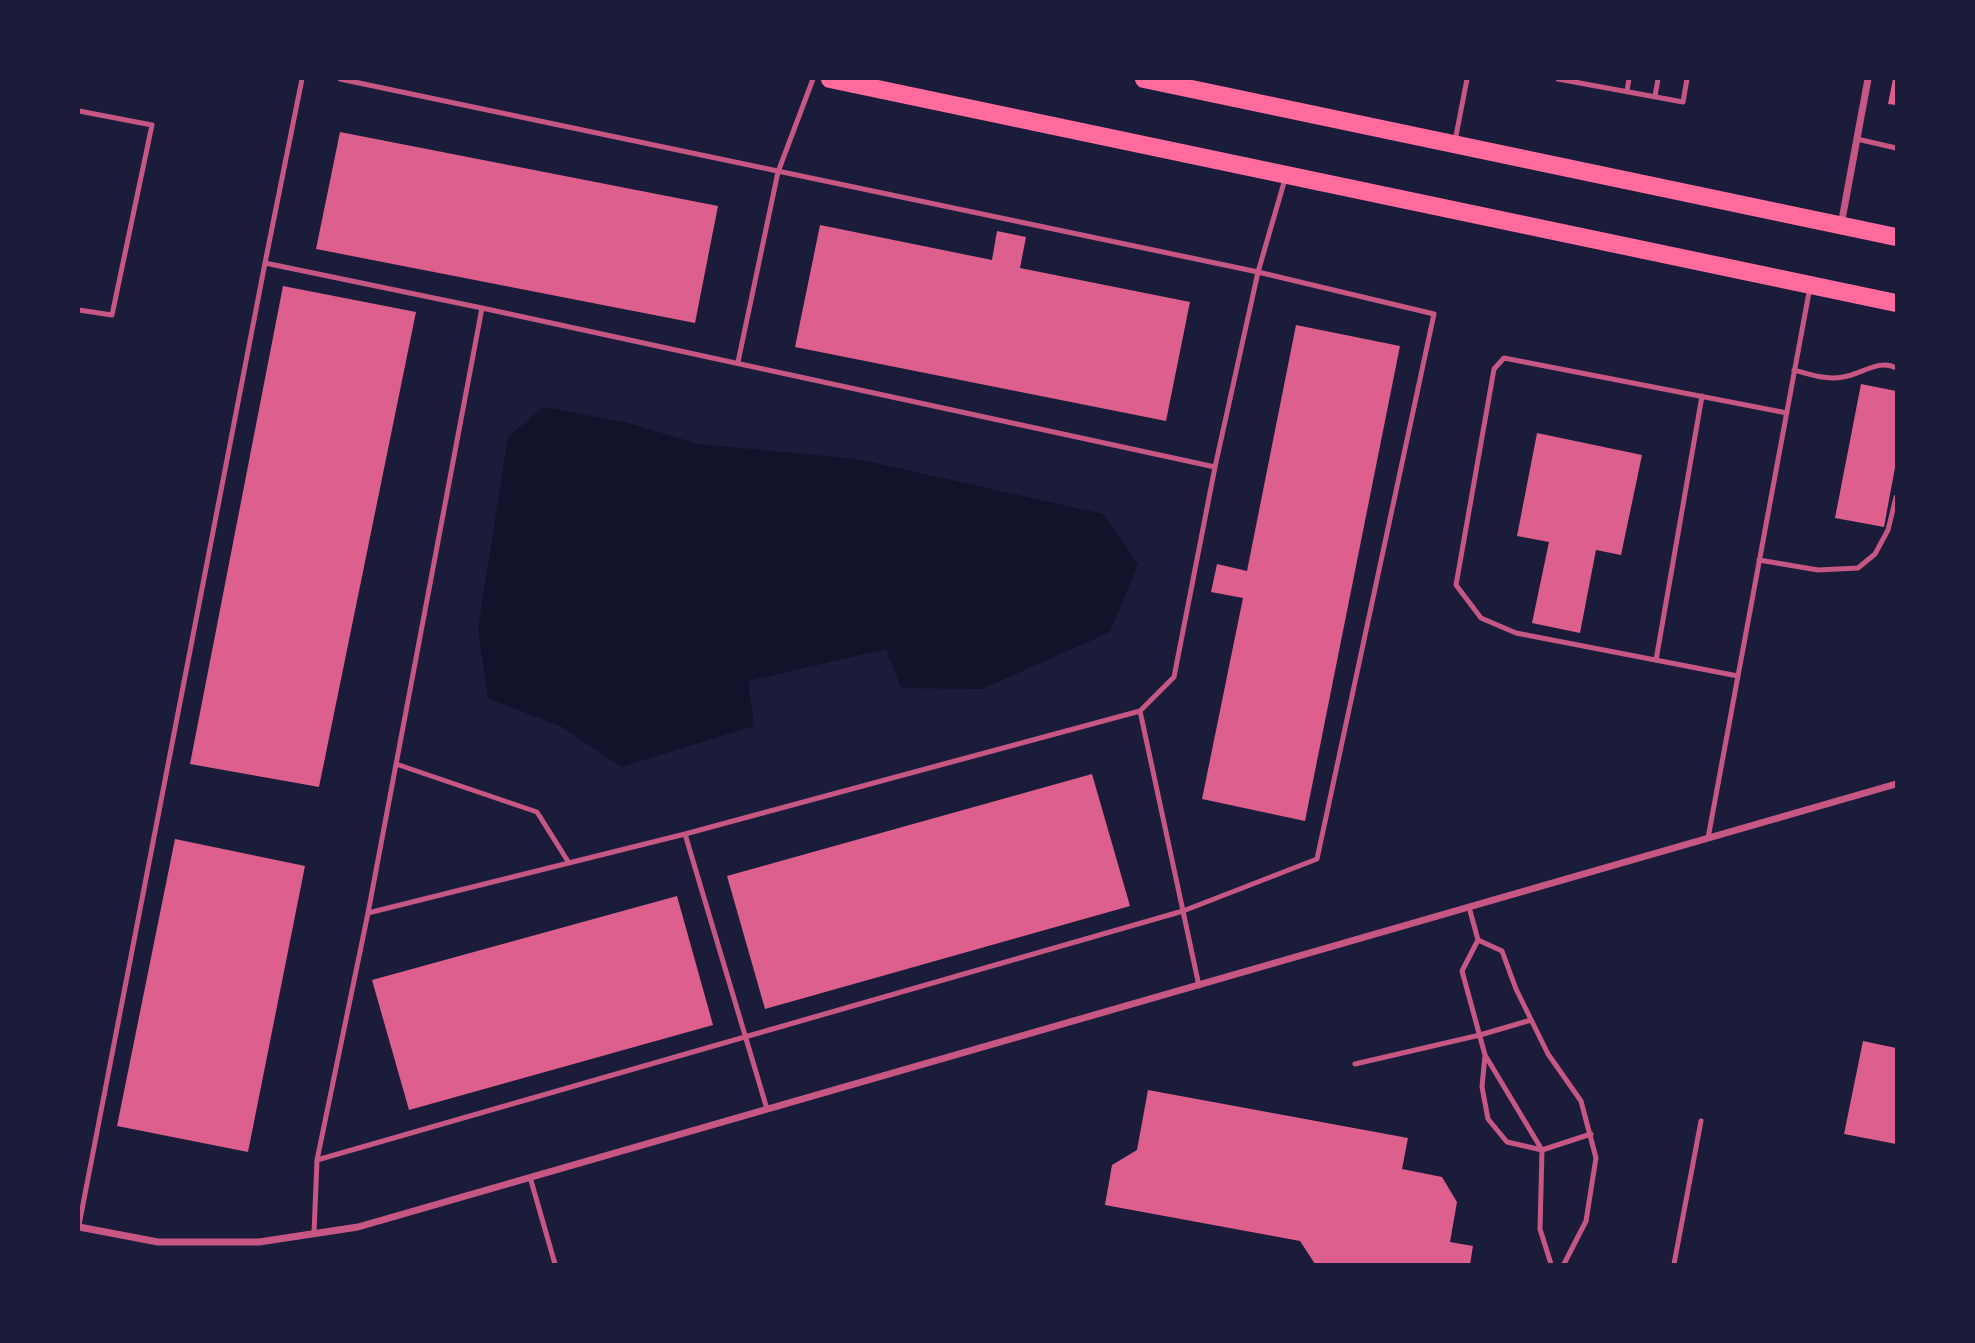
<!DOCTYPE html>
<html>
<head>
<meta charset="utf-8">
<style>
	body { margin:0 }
	#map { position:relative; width:1975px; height:1343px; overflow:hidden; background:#1b1b3a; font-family:Spectral,serif }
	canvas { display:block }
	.frame { position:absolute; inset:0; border:80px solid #1b1b3a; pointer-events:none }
</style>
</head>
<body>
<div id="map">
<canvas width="1975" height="1343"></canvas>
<div class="frame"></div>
</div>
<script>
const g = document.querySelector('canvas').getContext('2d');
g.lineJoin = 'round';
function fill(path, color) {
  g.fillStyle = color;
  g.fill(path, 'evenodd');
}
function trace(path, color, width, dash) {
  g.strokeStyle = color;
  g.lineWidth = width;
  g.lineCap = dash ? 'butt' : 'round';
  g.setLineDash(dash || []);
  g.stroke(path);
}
const water = new Path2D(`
	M543,407L628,423L698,444L857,459L1103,514L1138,564L1110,632L982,689L901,688L886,649L748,681L754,726L621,767L562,727L488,698L478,629L508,437Z`);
const building = new Path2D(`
	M1893,79H1896V105L1888,104Z
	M340,132L718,206L695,323L316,249Z
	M820,225L992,260L997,231L1026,237L1020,268L1190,302L1166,421L795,347Z
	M283,286L416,312L319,787L190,764Z
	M1296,325L1400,346L1305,821L1202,799L1243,598L1211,592L1217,564L1247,571Z
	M1861,384L1896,391V462L1884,527L1835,518Z
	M1537,433L1642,455L1621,555L1596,550L1580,633L1532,623L1549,542L1517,536Z
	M1092,774L1130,906L765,1009L727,876Z
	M175,839L305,866L248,1152L117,1126Z
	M677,896L713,1025L409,1110L372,980Z
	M1863,1041L1896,1048V1144L1844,1134Z
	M1148,1090L1408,1138L1402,1169L1442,1177L1457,1202L1450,1242L1473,1246L1470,1264H1315L1300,1241L1105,1205L1112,1165L1137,1150Z`);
const service = new Path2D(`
	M1558,79L1683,102L1687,79
	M1627,91L1629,79
	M1655,96L1658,79
	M79,111L152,125L112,315L79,310
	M1857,139L1896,148
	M1455,141L1467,79
	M265,263L482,308
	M738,362L778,172L813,79
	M1794,370C1811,375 1826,380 1843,377C1860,375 1880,358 1896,368
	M1759,560L1818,570L1858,568L1875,554L1888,530L1896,497
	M1656,660L1702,396
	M1738,676L1516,633L1481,618L1456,585L1494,369L1504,358L1787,413
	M396,764L537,812L569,863
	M685,834L767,1109
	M1708,838L1810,287
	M1469,907L1478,940L1462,971L1485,1055L1542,1150L1540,1229L1551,1264
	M368,913L685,834L1140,711
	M1478,940L1502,951L1516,989L1548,1054L1581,1101L1596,1158L1586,1221L1564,1264
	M1199,986L1183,911L1317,859L1434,314L1258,272L1285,179
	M1485,1055L1482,1087L1488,1119L1507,1142L1542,1150L1591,1134
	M1355,1064L1480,1035L1531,1020
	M317,1160L1183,911L1140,711L1174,677L1215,467L1258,272L340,79
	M530,1177L555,1264
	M79,1225L265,263L302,79
	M314,1233L317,1160L368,913L482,308L1215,467
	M1674,1264L1701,1121`);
const minor = new Path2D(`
	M1841,225L1868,79
	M79,1227L158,1242H259L358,1227L1896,784`);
const primary = new Path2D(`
	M830,79L1896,303
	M1144,79L1896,237`);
fill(water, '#12122b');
fill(building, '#dd5f8e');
trace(service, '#c65784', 5);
trace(minor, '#c65784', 7);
trace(primary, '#ff6b9d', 18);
</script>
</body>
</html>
